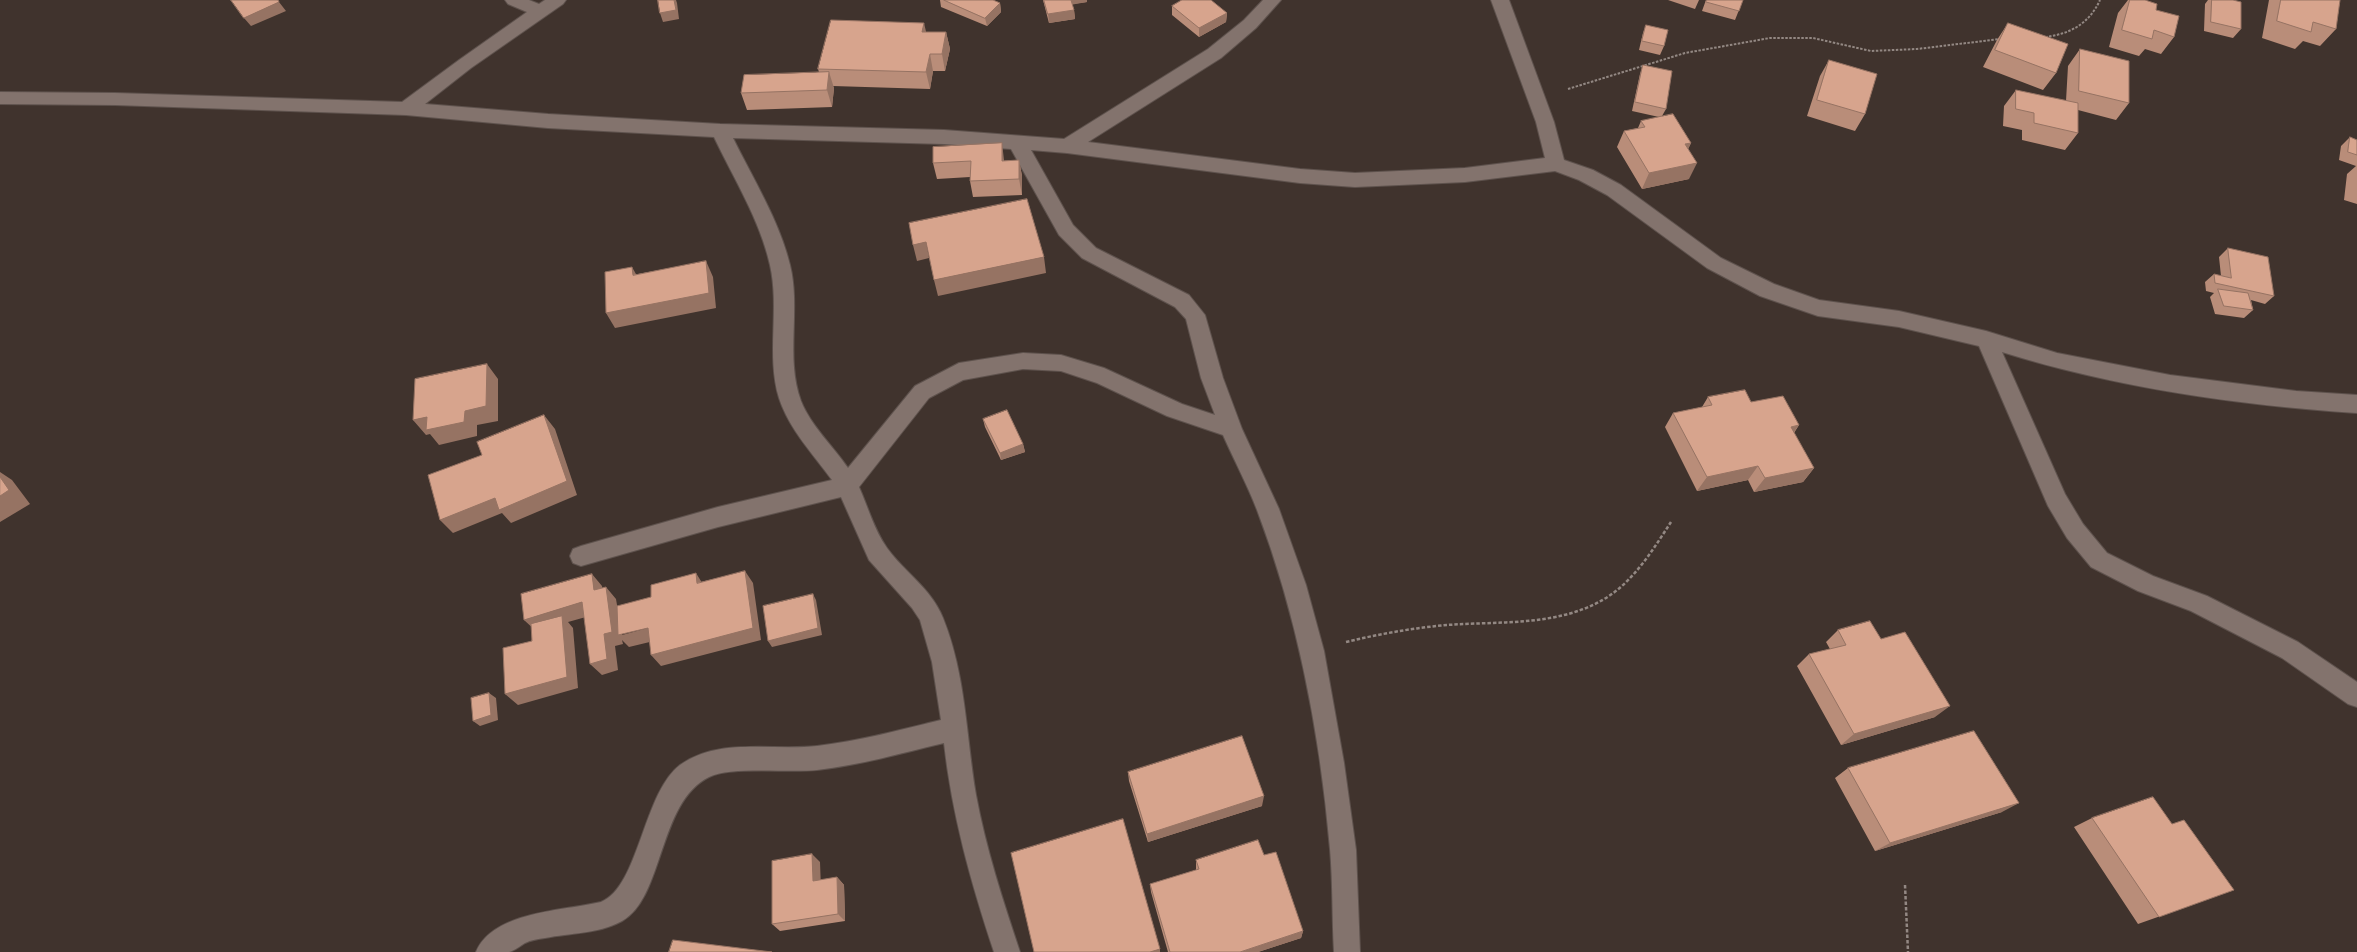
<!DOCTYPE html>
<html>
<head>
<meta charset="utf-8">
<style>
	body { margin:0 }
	canvas { display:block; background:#40332d }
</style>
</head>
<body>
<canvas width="2357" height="952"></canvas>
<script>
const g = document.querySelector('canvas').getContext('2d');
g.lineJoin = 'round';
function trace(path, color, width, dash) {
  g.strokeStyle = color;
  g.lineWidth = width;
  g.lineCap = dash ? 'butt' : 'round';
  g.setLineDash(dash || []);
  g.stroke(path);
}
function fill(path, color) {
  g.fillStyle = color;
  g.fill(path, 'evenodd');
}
const pathFar1 = new Path2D(`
	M2045,37C2070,34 2089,24 2100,0
	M1568,89L1685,53L1770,38H1813L1871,51L1917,49L2000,39`);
const path = new Path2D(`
	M1346,642C1379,634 1413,628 1447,625C1501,621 1562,627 1609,596C1636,578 1654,548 1671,522
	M1905,885L1908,952`);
const minor = new Path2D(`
	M505,0H529L539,4L545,0H566L563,4L471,68L425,104L548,114L720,124L944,130L1064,139L1208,49L1244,20L1263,0H1281L1256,28L1221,58L1088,142L1300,169L1355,173L1465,168L1545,158L1536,122L1491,0H1509L1554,122L1564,160L1593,170L1621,185L1721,258L1774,284L1819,300L1899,311L1986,331L2057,353L2170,375L2296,391L2357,395V413C2237,405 2117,388 2002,352L2065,494L2083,524L2107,553L2153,576L2207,596L2298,642L2357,682V707L2348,704L2282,658L2191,611L2138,591L2091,567L2067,538L2048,506L1979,346L1899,327L1818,316L1760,296L1707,268L1607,195L1579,180L1555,171L1465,182L1355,187L1300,183L1067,153L1031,150L1073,225L1096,248L1189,295L1205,315L1223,378L1242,429L1279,509L1306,585L1324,651L1344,763L1356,850L1360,952H1334C1332,918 1333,883 1330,849C1320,734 1298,618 1257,510C1247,484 1234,460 1223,435L1167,416L1097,383L1061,371L1023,369L963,380L929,398L859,487C868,507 874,530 887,548C905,573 931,588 943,618C966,675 966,736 976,795C986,849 1003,901 1020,952H994C971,883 952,815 944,743C902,753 860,765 817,770C789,773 730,766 709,777C658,802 664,898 622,921C598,934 570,933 545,938C538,939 531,940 525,943C520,946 514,951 509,952C498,952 486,952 476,952C493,911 564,911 601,902C639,887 643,793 680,765C719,737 772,751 817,746C859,741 900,730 941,720L932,662L920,620L912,608L869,560L841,497L718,527L581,566L573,563L570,556L573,549L581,546L718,507L832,480C813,454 789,429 779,398C766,355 780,309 770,265C760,220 734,179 714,137L548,128L406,115L115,105L0,104V92L115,93L402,102L459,60L527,12L508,4ZM733,138L944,144L1011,149L1059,235L1082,258L1175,307L1186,319L1201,378L1215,415L1182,404L1104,368L1061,355L1023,353L959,363L915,386L848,468C833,446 811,426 801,401C785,358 801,309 790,265C779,220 753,179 733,138Z`);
const wall = new Path2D(`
	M940,0H993L1000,3L1001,12L987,26L941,7Z
	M1043,0H1087V2L1072,4L1074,10L1075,19L1049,23Z
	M1668,0H1699L1695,9Z
	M1706,0H1743L1735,20L1702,11Z
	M2128,0H2145L2156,10L2174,37L2161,54L2145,49L2139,56L2109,47L2118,13Z
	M2208,0H2233L2241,29L2233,38L2204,31L2205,4Z
	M2269,0H2340L2336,29L2320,46L2303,41L2295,49L2262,38Z
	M1172,6L1227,13L1226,22L1199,37L1172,15Z
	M2008,23L2056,73L2043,90L1983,67L1997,40Z
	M1646,25L1664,46L1660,55L1639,50L1643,33Z
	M926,32H946L950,49L945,71H933L930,89L833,86L834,88L832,107L747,110L741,93L819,72L818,69Z
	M2080,49L2129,103L2116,120L2078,110V133L2065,150L2022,140V130L2003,126L2004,106L2016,90L2066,101L2068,66Z
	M1829,60L1865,114L1855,131L1807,116L1820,76Z
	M1643,65L1666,109L1662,116L1691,143L1688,149L1689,179L1642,189L1617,147L1624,131L1638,128L1641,121L1659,117L1632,111L1640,74Z
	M2350,137L2357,140V204L2344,200L2347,174L2356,166L2339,160L2341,146Z
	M933,147L1004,161L1019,160L1022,176V195L973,197L970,181V177L937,179L933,163Z
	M2228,248L2274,296L2265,304L2251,300L2253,310L2244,318L2215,314L2210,297L2214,293L2206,291L2205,282L2214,274L2221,276L2219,257Z
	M1708,397L1751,402L1799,425L1794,433L1814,468L1803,482L1754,492L1748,480L1697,491L1665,427L1673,413L1702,407Z
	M983,419L1023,444L1025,452L1001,460L985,427Z
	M1838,630L1881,639L1935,717L1841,745L1797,666L1809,654L1830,649L1826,642Z
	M1848,768L2002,812L1875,851L1835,778Z
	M1128,772L1262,806L1148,842L1129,781Z
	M2092,818L2234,890L2138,924L2074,827Z
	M1264,855L1303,931L1301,938L1258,952H1168L1151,892L1150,884L1196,870V860Z
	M820,862V880L837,877L844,885L845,921L780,931L772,924Z`);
const shadedWall = new Path2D(`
	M674,0H676L677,3L679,19L663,22L660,13Z
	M1070,0H1087V2L1070,5Z
	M279,2L286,11L251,26L244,18Z
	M1000,3L1001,12L987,26L985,18Z
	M1074,10L1075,19L1049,23L1048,14Z
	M1227,13L1226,22L1199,37V28Z
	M924,23L928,40L922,32Z
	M946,32L950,49L945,71L942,54Z
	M930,54L933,71L930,89L926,72Z
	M829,72L834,88L832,107L827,90Z
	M1002,143L1004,160L1005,177L1002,161Z
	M1691,143L1683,159L1685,144Z
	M1019,160L1022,176V195L1019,179Z
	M1697,163L1689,179L1642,189L1649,173Z
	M926,242L929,258L917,261L913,245Z
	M1044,257L1046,273L938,296L934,280Z
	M706,261L713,277L716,308L615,328L606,313Z
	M632,267L641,283L633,275Z
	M487,364L498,379V421L477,425V436L439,445L430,434L426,435L413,420L427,417Z
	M544,415L555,429L577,495L511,523L502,513L453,533L440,520Z
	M1799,425L1789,439L1791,427Z
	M1023,444L1025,452L1001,460L1000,453Z
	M1758,466L1748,480L1697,491L1707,477Z
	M1814,468L1803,482L1754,492L1765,478Z
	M0,472L12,480L30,504L0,522Z
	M745,571L753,583L761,640L661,666L651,655Z
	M696,573L704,586L697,583Z
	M592,574L602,586L604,602L594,590Z
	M606,587L616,599L622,635L648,628L658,640L629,647L622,640L623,644L615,646L618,670L602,675L590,664Z
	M813,594L816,600L822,635L772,647L768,641Z
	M582,602L593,615L568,622L573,628L578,688L518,705L505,694L536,631L524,620Z
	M489,693L496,698L498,720L480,726L473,721Z
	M1950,706L1935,717L1841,745L1854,734Z
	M1264,796L1262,806L1148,842L1147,834Z
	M2019,803L2002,812L1875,851L1890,843Z
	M812,854L820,862L821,889L813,881Z
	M837,877L844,885L845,921L838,914Z
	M1303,931L1301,938L1258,952H1240Z
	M1160,949V952H1150Z`);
const building = new Path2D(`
	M231,0H278L279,2L244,18Z
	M658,0H674L676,10L660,13Z
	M944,0H993L1000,3L985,18Z
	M1044,0H1071L1074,10L1048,14Z
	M1182,0H1211L1227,13L1199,28L1172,6Z
	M1707,0H1743L1739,11L1706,2Z
	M2130,0H2145L2157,4L2156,10L2179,16L2174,37L2154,30L2152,39L2122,30Z
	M2212,0H2233L2241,2V29L2211,22Z
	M2281,0H2340L2336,29L2313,22L2311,32L2277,21Z
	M831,20L924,23L922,32H946L942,54H930L926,72L818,69Z
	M2008,23L2068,44L2056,73L1995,50Z
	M1646,25L1668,30L1664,46L1642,41Z
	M2080,49L2129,61V103L2079,91Z
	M1829,60L1877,74L1865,114L1817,100Z
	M1643,65L1672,71L1666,109L1635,102Z
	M829,72L827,90L741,93L744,75Z
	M2016,90L2078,103V133L2034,123V113L2016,109Z
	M1673,114L1691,143L1685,144L1697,163L1649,173L1624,131L1645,127L1641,121Z
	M2350,137L2357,140V155L2348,152Z
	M1002,143V161L1019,160V179L970,181L971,161L933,163V147Z
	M1027,199L1044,257L934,280L926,242L913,245L909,223Z
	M2228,248L2268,257L2274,296L2215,283L2214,274L2231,278Z
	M706,261L709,293L606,313L605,272L632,267L633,275Z
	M2218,289L2248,293L2253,310L2224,306Z
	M487,364L486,406L465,411L464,422L426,430L427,417L413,420L415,379Z
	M1745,390L1751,402L1783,396L1799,425L1791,427L1814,468L1765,478L1758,466L1707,477L1673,413L1712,405L1708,397Z
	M1007,410L1023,444L1000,453L983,419Z
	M544,415L567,481L499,510L495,498L440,520L428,475L482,455L477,442Z
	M0,477L9,490L0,496Z
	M745,571L753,628L651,655L648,628L618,635L617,606L651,597V585L696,573L697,583Z
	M592,574L594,590L606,587L612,632L604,634L607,659L590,664L582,602L524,620L521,594Z
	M813,594L818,628L768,641L763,606Z
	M562,616L567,677L505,694L503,648L532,641L531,624Z
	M1870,621L1881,639L1905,632L1950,706L1854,734L1809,654L1846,645L1838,630Z
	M489,693L491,715L473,721L471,698Z
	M1974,731L2019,803L1890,843L1848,768Z
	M1242,736L1264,796L1147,834L1128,772Z
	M2153,797L2172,824L2184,820L2234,890L2159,917L2092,818Z
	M1123,819L1160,949L1150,952H1034L1011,853Z
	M1258,840L1264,855L1276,852L1303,931L1240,952H1170L1150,884L1199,869L1196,860Z
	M812,854L813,881L837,877L838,914L772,924V861Z
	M673,940L772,952H669Z`);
trace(minor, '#5e524d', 2);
trace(pathFar1, '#938883', 2, [2.5, 1.5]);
trace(path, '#938883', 2.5, [3.5, 2]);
fill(minor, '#83736d');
fill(wall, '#b98d79');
fill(shadedWall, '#967363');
fill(building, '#d7a48d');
trace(building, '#967363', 1);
</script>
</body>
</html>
